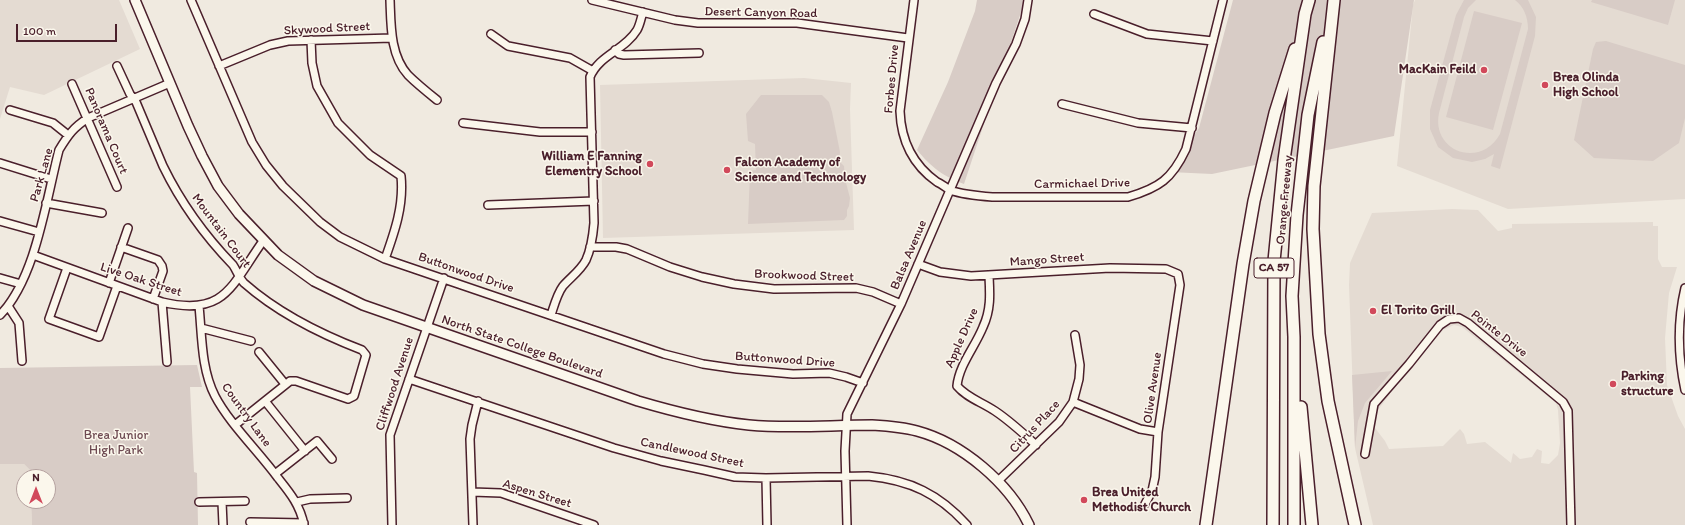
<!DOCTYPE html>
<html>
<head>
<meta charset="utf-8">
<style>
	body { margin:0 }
	#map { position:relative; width:1685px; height:525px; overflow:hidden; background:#f0eae0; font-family:Itim,sans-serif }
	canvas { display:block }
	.north { position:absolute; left:16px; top:469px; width:40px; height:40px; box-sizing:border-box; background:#fbf7ec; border:1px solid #b4a19f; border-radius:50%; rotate:0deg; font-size:11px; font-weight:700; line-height:16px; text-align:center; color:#4a1f2b }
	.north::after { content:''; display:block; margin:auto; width:14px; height:18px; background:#d1495b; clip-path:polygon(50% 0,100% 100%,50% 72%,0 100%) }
	.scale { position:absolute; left:16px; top:24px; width:101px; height:18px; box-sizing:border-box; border:2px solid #4a1f2b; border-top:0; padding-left:5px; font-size:12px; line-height:14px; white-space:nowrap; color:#4a1f2b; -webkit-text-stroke:3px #fbf7ec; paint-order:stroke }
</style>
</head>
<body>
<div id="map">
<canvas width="1685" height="525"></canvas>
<div class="north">N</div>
<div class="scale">100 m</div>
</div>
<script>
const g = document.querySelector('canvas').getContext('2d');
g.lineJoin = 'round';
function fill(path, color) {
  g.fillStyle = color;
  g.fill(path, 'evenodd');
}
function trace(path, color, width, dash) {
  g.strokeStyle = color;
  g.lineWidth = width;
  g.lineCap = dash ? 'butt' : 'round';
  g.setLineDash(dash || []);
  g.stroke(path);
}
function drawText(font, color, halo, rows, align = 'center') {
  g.font = font + ' Itim,sans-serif';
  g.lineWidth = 3;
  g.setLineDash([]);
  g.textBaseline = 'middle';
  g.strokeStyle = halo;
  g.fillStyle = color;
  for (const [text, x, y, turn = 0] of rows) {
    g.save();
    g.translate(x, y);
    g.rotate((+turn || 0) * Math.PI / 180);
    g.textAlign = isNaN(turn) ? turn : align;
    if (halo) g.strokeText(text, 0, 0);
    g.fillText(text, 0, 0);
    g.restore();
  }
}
const built = new Path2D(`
	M0,0H119L140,49L44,95L10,87L0,119Z
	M1415,0H1685V199L1508,209L1397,166L1413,5Z
	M804,78L851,83L850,109L854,230L603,238L600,85Z
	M1452,209L1478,210L1498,231L1512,228V224L1653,222V226H1658V259L1662,267H1677L1669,293L1665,338L1667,385L1678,416L1685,429V525H1373L1355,448L1349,285L1350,263L1372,213ZM1454,325L1462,327L1556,403L1558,410L1560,443L1558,455L1549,464L1541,463L1542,451L1537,449L1532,457L1520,459L1513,453L1511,463L1485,442L1467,444L1464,434L1460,429L1443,446L1389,449L1385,441L1375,428L1378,410L1426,346L1443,330Z
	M0,464H24L31,471V477H24V501H31L32,525H0Z`);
const green = new Path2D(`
	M977,0H1025L964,184C943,176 932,168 917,150L948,82L975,11Z
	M1233,0H1414L1394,136L1212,174L1170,172L1199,128Z
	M1464,0H1476L1468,8L1464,17L1439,113C1431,152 1481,169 1500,134L1528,29C1528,17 1524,7 1515,0H1528L1536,17L1535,36L1500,169L1491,166L1494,154L1485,159L1472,162L1453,158L1438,147L1430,129V110L1456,15Z
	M1592,0H1675L1668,25L1591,2Z
	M1474,11L1522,23L1493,130L1446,117Z
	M1606,41L1685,65V118L1679,143L1653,161L1594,158L1574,140L1593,49L1596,42Z
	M761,95H822L829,102L832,112L840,152L839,161L844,166L845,179L850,198L849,206L847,210V216L844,220L748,224L750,171L756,170L755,144L748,141L746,114Z
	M197,365L202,387H190L194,472L197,473L198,525H32L31,501H48V477H31V471L24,464H0V368Z
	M1392,371L1365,403L1358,421L1355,448L1352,375Z`);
const minor = new Path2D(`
	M191,0L252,142L266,165L283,186L320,222L340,237L385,259L664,354L703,364L737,369L793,374L829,373L846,377L863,383
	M390,0C391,25 390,55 408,75C417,84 427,92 437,100
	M592,0L675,20L698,23H797L908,38
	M914,0L900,111C901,140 913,165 937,182C942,184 946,188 950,190C964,195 979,196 993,197H1128C1159,188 1172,179 1186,149L1223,0
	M1094,14L1147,34L1213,41
	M491,34L508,46L570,58L593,71
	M311,40L312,63L317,86L338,123L370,155L401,176C404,205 395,231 385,259
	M615,50L619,54L624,55L699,53
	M117,66L130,94L136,102C145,123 154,145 163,166C181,203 205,236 233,265C237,271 239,278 244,283C278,313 320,334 362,350L366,355L354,396L348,399L296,381H290L235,425
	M219,66L270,45L288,41L392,38
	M72,84L117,187
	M1062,104L1138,123L1192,128
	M10,110L53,123L68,135
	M463,123L540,132H592
	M0,163L51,179
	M46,203L102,213
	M488,205L594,201
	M0,221L39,232
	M121,247L158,260L162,266L163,271L153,299
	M590,247H616L627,249L670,267L702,277L734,284L774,289L856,288L873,292L901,304
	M33,255L162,302C225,317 231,286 263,241
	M918,264L940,272L971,276L1110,268L1166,269L1178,274L1180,285L1158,432L1155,477L1152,491L1145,504
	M67,268L49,319L99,337L117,286
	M989,276C990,294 991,310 983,327C975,347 959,365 957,386C967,398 982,402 995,411C1010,421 1023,433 1036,445
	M0,278L21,284
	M109,283L128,228
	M1685,288C1677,322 1678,357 1685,390
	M162,302L167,362
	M8,306L19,323L22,361
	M199,306C202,335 201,369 215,396C229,423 259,452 278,478C290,493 300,505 304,525
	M0,315C36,278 46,200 59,150C68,135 74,127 88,118L170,83
	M551,315C554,306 557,294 563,286C571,277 581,270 586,260C591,249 593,235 594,223L590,77C599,55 625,50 637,30C640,25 641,18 643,12
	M201,328L251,341
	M259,352L285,384
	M409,379L614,448L661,461L704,470L735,477L766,478L868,476C910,480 939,494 967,525
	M265,401L305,451
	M1073,402L1140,429L1158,432
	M1365,454L1374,404L1409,364L1440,325L1449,319L1459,318L1468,323L1563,402L1568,411L1571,525
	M275,474L317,441L332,459
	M766,478L767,525
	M998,481L1059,422L1073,402L1079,379L1080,365L1075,335
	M472,492L501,493L594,525
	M199,502L245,501
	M222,502L223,525
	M297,502L310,499L347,498
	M250,522L304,523
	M392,525L390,435L444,278
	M473,525L470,439L472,425L478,401
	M847,525L845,451L847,414L901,304L996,83L1016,44L1025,19L1028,0`);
const major = new Path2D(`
	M135,0L188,126L202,156L218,186L239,214L278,255L314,281L363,305L638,401C675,412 711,421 749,425C790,429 831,425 872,425C888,426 903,427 917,431C962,443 1009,483 1029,525`);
const highway = new Path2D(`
	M1334,0L1314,186L1313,229L1319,334L1328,401L1355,525
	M1301,407L1312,525
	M1206,525L1243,264L1254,201L1275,113L1295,49
	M1273,525L1274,261L1284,160L1305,14L1309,0
	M1294,525V337L1292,296L1297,215L1308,115L1323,42`);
const markers = [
	[1484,70,4,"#d1495b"],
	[1545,85,4,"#d1495b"],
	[650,164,4,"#d1495b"],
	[727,170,4,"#d1495b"],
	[1373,311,4,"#d1495b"],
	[1613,384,4,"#d1495b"],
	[1084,500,4,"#d1495b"]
];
const shields = [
	[1274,268,40]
];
const shieldNames = [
	["CA 57",1274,268]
];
const streetNames = [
	["Desert Canyon Road",761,13,1],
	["Skywood Street",327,29,-3],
	["Forbes Drive",892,79,-85],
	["Panorama Court",106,131,67],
	["Park Lane",42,175,-74],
	["Carmichael Drive",1082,184,-1],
	["Orange Freeway",1285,200,-85],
	["Mountain Court",221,231,53],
	["Balsa Avenue",909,255,-67],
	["Mango Street",1047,260,-4],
	["Buttonwood Drive",466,273,19],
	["Brookwood Street",804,276,2],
	["Live Oak Street",141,280,18],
	["Pointe Drive",1499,334,38],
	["Apple Drive",962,338,-66],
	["North State College Boulevard",522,347,19],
	["Buttonwood Drive",785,360,4],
	["Cliffwood Avenue",395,384,-72],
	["Olive Avenue",1153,388,-82],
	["Country Lane",246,415,54],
	["Citrus Place",1035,427,-47],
	["Candlewood Street",692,453,12],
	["Aspen Street",537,494,17]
];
const poiNames = [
	["MacKain Feild",1476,70,"right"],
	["Brea Olinda",1553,78],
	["High School",1553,93],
	["William E Fanning",642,157,"right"],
	["Elementry School",642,172,"right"],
	["Falcon Academy of",735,163],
	["Science and Technology",735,178],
	["El Torito Grill",1381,311],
	["Parking",1621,377],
	["structure",1621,392],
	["Brea United",1092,493],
	["Methodist Church",1092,508]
];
const parkNames = [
	["Brea Junior",116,436],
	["High Park",116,451]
];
fill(built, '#e4dbd2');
fill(green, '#d8ccc6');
trace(minor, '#4a1f2b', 10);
trace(major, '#4a1f2b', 12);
trace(highway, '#4a1f2b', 14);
trace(minor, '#fbf7ec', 7);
trace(major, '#fbf7ec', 9);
trace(highway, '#fbf7ec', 11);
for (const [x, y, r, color] of markers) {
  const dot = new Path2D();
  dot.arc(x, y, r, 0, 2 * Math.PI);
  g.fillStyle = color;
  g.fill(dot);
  trace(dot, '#fbf7ec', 1.5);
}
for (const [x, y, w] of shields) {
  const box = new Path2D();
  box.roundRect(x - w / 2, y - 10, w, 20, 3);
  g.fillStyle = '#fbf7ec';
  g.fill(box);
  trace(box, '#4a1f2b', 1);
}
drawText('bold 12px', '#4a1f2b', null, shieldNames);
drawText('13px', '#4a1f2b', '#fbf7ec', streetNames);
drawText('bold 13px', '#4a1f2b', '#fbf7ec', poiNames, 'left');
drawText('13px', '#6e4a52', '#fbf7ec', parkNames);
</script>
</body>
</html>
